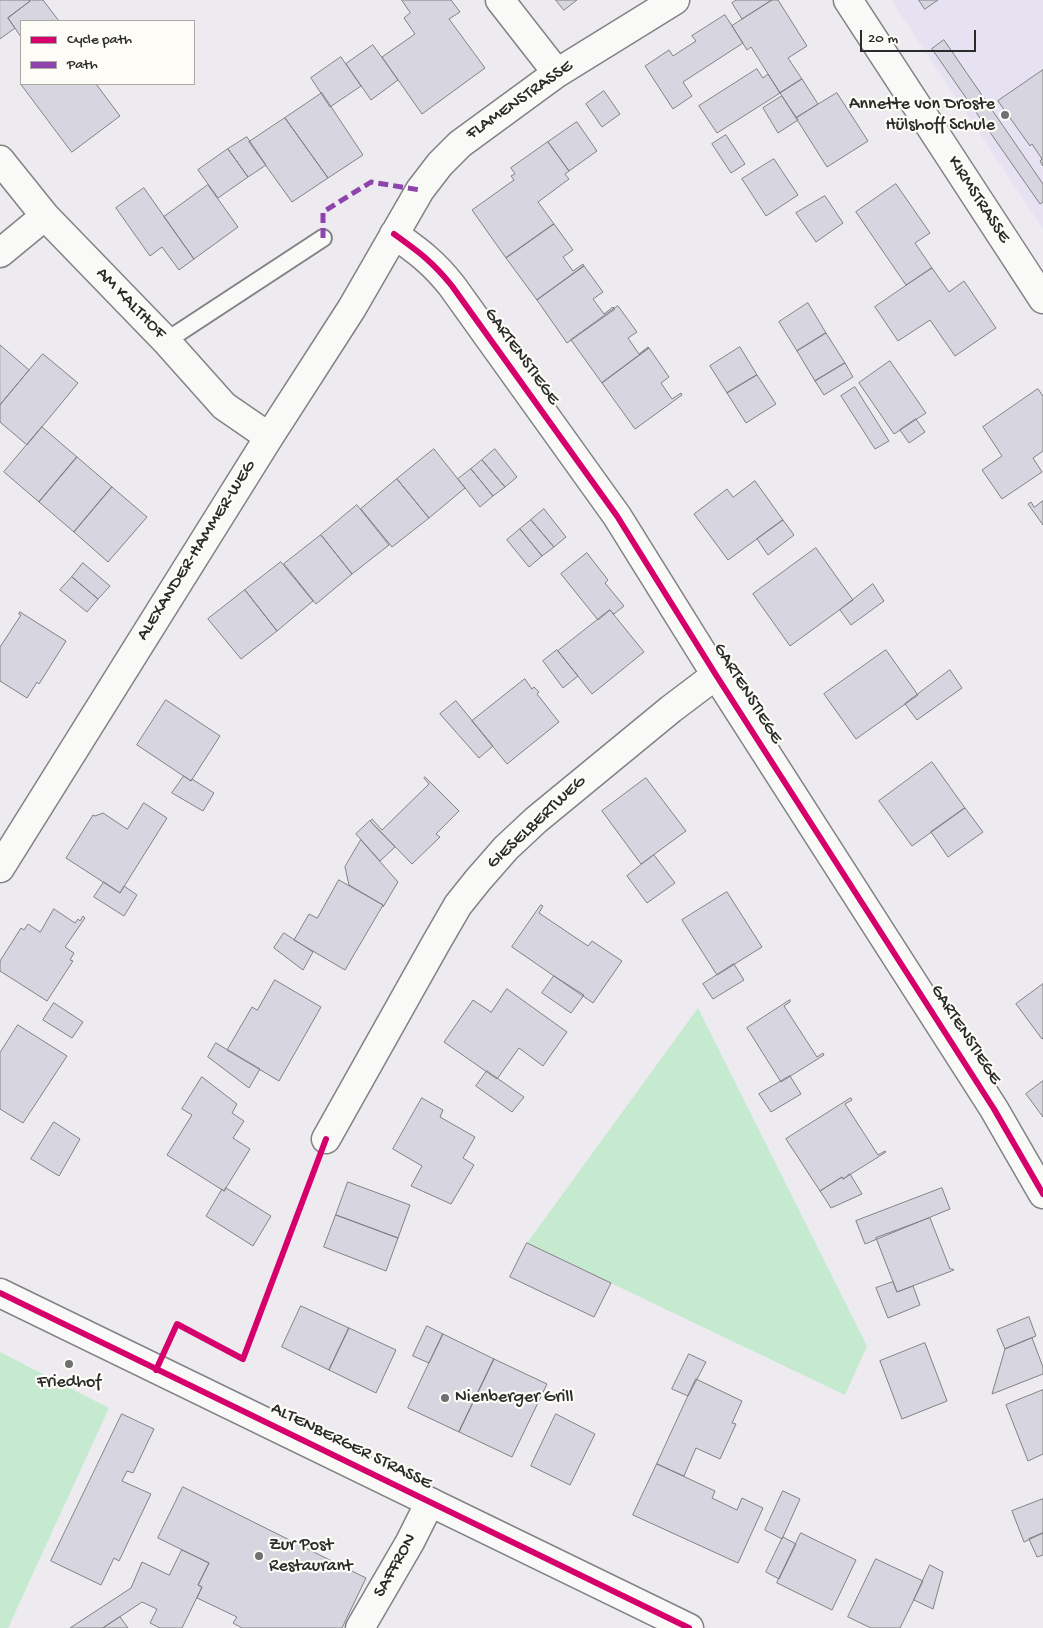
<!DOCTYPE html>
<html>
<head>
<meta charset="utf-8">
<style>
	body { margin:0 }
	#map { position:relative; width:1043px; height:1628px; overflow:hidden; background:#edebf0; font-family:"Gochi Hand",sans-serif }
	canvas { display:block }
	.legend { position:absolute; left:20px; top:20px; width:175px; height:65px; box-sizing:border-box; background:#fdfcf7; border:1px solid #a9a8a5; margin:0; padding:6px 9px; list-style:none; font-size:15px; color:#2b2b2b }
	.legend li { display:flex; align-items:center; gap:10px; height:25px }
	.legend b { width:25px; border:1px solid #a9a8a5 }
	.scale { position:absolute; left:860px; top:30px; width:116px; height:22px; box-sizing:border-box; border:2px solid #2b2b2b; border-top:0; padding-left:6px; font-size:15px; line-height:18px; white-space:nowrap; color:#2b2b2b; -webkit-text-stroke:4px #fdfcf7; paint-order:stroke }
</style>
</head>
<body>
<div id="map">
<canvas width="1043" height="1628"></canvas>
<ul class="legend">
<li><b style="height:6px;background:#d6006c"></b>Cycle path</li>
<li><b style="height:6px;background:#8e44ad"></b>Path</li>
</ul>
<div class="scale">20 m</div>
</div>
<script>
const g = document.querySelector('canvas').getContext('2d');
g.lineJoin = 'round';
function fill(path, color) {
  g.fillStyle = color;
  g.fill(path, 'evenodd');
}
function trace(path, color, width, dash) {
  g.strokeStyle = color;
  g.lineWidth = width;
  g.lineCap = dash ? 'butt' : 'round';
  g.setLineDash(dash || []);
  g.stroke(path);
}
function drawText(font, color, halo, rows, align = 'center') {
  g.font = font + ' "Gochi Hand",sans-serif';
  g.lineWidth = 4.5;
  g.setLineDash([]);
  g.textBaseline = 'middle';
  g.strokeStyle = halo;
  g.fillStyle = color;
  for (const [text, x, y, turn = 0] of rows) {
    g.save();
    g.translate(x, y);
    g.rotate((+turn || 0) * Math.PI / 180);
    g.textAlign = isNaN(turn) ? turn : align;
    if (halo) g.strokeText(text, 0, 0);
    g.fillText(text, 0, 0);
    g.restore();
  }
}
const built = new Path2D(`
	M891,0H1043V229Z`);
const green = new Path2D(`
	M698,1008L867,1346L845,1395L527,1243Z
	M0,1352L109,1408L8,1628H0Z`);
const building = new Path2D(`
	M0,0H29L30,1L8,18L15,28L0,39Z
	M32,0H43L59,21H21V37L8,18Z
	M402,0H451L460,12L449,19L485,68L422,114L382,57L415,34L404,18L410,13Z
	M556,0H577L564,10Z
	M737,0H772L742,19L732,3Z
	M772,0H778L807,46L788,58L802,79L780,93L751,47L747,50L732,26Z
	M919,0H938L925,9Z
	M725,15L743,43L683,82L692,96L673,109L645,66L669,50L673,56L696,41L692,36Z
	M944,40L1043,184V202L1040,204L932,49Z
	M373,45L398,80L371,100L346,64Z
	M341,57L361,86L330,107L311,78Z
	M757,69L763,78L768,74L780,93L717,133L699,106Z
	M1043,70V166L1040,161L1042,159L1032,144L1030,146L998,101Z
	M802,79L818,104L796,118L780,93Z
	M21,84H96L120,116L72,152Z
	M604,91L620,114L602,127L586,104Z
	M322,93L363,155L328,178L285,118Z
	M837,93L868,141L827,167L796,118Z
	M782,96L798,120L778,133L763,108Z
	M285,118L328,178L292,202L249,142Z
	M577,122L597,151L569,171L548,142Z
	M726,135L745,164L731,173L712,144Z
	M247,137L266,165L248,177L228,149Z
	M548,142L569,171L565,174L569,179L538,202L554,224L506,258L472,210L514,180L511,176L515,174L511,168Z
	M228,149L248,177L218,198L198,170Z
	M774,159L798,195L766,216L742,179Z
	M896,184L930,233L915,243L932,268L906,285L856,212Z
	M208,185L238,227L194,259L164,217Z
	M144,188L194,259L179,270L162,247L150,256L116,208Z
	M825,196L843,223L816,242L796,213Z
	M554,224L573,250L563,257L573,271L583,264L584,266L537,300L506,258Z
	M584,266L603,292L593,299L604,314L613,307L615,309L567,343L537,300Z
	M932,268L949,292L964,281L996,328L955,356L930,320L898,341L875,307Z
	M808,303L826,333L797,351L779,322Z
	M618,306L637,332L628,338L639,354L648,347L649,348L602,383L571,340Z
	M826,333L845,363L815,381L797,351Z
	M0,345L29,370L0,405Z
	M740,347L757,375L727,393L710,366Z
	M649,348L669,377L661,383L672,399L681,393L682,395L635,429L602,383Z
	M43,354L78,383L27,445L0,422V405Z
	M890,361L926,413L894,434L859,383Z
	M845,363L853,377L824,395L815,381Z
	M757,375L776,404L746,423L727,393Z
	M855,387L889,441L875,449L841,396Z
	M1038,389L1043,396V451L1033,458L1042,472L1002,499L982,470L1002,456L983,427Z
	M916,419L925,432L909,443L900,430Z
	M42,427L77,457L39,502L4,472Z
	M434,449L465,488L429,518L397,479Z
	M495,449L517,477L505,487L482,460Z
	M77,457L112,487L74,532L39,502Z
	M482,460L505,487L493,496L471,469Z
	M471,469L493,496L480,507L458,479Z
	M397,479L429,518L392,547L361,509Z
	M755,481L783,520L728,560L694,514L727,489L733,497Z
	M112,487L147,517L108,562L74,532Z
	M1043,501V525L1028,504L1031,502L1034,507Z
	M357,505L389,545L352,574L321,535Z
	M544,509L566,537L554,547L531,520Z
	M531,520L554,547L542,556L520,529Z
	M783,520L794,535L768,555L757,539Z
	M520,529L542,556L529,567L507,540Z
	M321,535L352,574L316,604L284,564Z
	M816,548L853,600L790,646L753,594Z
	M587,553L608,580L605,583L624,606L614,614L610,610L598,620L561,574Z
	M281,562L313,601L277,631L245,590Z
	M83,563L110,586L98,599L72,577Z
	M72,577L98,599L87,612L60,590Z
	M873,584L884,601L851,625L840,610Z
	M245,590L277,631L241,659L208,619Z
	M610,610L644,652L592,694L558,651Z
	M20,612L66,641L39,684L37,682L27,698L0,681V647L21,615L19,614Z
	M557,650L578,676L563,688L543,661Z
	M886,650L918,695L856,739L824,694Z
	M950,670L962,688L917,720L905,704Z
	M525,679L532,689L534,687L539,692L537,694L559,722L507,764L472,721Z
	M166,700L220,736L191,781L137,745Z
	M456,701L493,746L479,758L440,714Z
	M932,762L965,808L912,846L879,801Z
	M184,776L191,781L192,779L214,793L203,811L172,793Z
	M425,777L459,811L436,834L440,837L412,864L370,821L372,819L382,830L429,784L424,778Z
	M646,778L686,831L641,864L602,811Z
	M144,803L167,818L120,893L66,858L93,815L95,816L103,813L127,829Z
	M965,808L983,832L948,857L931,832Z
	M370,821L395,847L380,861L356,834Z
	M361,840L398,882L383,907V905L349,885L345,867Z
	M654,855L675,883L647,903L627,876Z
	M339,880L383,905L345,970L294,940L309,914L317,918Z
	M104,882L120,893L124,886L137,895L124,916L94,897Z
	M727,892L762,947L717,975L682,920Z
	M541,905L543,906L539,913L588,946L592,941L622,961L593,1003L512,947Z
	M54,909L75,923L78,919L80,921L83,916L85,918L65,947L74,953L70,960L73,961L47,1001L0,971V961L21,928L24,930L28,924L40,932Z
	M284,933L313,952L303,970L274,948Z
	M734,964L744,980L713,999L703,984Z
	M554,976L584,995L571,1013L542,993Z
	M275,980L321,1007L279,1081L227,1050L252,1007L257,1010Z
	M1043,984V1038L1042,1039L1016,1004Z
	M507,989L567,1032L543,1066L519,1048L497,1079L444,1042L473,1000L491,1012Z
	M790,1000V1002L784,1006L817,1057L823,1053L824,1055L781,1082L747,1028Z
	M54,1003L83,1022L72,1038L43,1020Z
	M18,1025L67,1056L23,1123L0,1109V1053Z
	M216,1043L260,1069L249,1088L208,1057Z
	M487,1071L524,1097L512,1112L476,1086Z
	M790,1076L801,1094L771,1112L759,1094Z
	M202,1077L237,1104L232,1113L244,1121L233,1138L250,1149L224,1191L167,1155L192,1115L182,1109Z
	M1043,1081V1117L1026,1094Z
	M422,1098L443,1110L440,1117L475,1137L463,1158L474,1165L451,1204L411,1186L422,1166L393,1149Z
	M851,1098L852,1100L845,1104L878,1155L885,1151L886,1152L843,1179L842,1177L820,1191L786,1139Z
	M54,1122L80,1139L59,1176L31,1159Z
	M850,1174L862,1194L831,1208L820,1191L842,1177L843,1179Z
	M348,1182L410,1205L398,1238L336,1215Z
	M226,1188L271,1216L253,1246L206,1216L222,1189L224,1191Z
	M942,1188L950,1209L865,1244L856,1221Z
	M336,1215L398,1238L386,1271L324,1247Z
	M930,1218L950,1269H953L954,1270L897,1292L876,1238Z
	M527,1243L611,1283L594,1317L510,1277Z
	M893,1282L897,1292L913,1286L920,1305L888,1318L876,1288Z
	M301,1306L349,1328L329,1370L282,1347Z
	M1029,1317L1036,1336L1005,1349L997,1330Z
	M427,1326L443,1334L429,1363L413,1356Z
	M349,1328L396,1350L376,1393L329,1370Z
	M443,1334L494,1359L459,1432L408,1408Z
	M1032,1338L1043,1367V1374L992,1394L1005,1349Z
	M925,1343L947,1401L902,1419L880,1361Z
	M689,1354L706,1362L688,1396L672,1389Z
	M494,1359L547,1384L512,1457L459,1432Z
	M696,1379L742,1401L732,1423L736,1424L720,1459L696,1448L684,1476L657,1464Z
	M1043,1390V1454L1028,1461L1006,1405Z
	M122,1414L154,1429L133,1473L127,1471L122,1481L151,1494L119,1561L114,1558L101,1585L51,1561Z
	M556,1414L595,1434L570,1485L531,1466Z
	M657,1464L715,1491L712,1498L737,1510L742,1498L763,1508L738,1563L633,1515Z
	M183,1487L366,1578L342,1628H242L233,1623L237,1617L197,1598L202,1587L198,1585L209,1563L158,1538Z
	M783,1491L800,1499L782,1539L765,1530Z
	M1043,1499V1533L1024,1542L1012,1511Z
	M801,1533L856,1560L832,1610L777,1583Z
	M1043,1533V1555L1037,1557L1029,1539Z
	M783,1537L796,1544L779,1579L766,1572Z
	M182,1550L209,1563L198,1585L202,1587L182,1628H160L150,1623L157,1609L142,1602L103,1628H70L131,1588L142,1562L169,1575Z
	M876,1559L923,1581L900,1628H871L848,1617Z
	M930,1565L943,1572L933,1609L914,1600Z
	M120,1617L128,1628H103Z`);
const lane = new Path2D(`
	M166,341L323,238`);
const street = new Path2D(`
	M500,0L557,73
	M848,0L1043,299
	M0,160L45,216L166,341L224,406L269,437
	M394,234C419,252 433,262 452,286L617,516L716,675L994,1109L1043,1194
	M0,253L45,216
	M0,868L269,437L352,308L420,190L440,164L460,144L557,73L675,0
	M326,1139L436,943L458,905L478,880L506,848L536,820L671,709L716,675
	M360,1628L410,1542L430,1502`);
const secondary = new Path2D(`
	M0,1293L689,1628`);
const quiet = new Path2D(`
	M323,238V212L371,182L420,190`);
const cycleway = new Path2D(`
	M394,234C419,252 433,262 452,286L617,516L716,675L994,1109L1043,1194
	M0,1293L689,1628
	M156,1370L177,1324L243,1359L326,1139`);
const markers = [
	[1005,115,5,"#6f6e70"],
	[69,1364,5,"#6f6e70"],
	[445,1398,5,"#6f6e70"],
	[259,1556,5,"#6f6e70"]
];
const streetNames = [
	["FLAMENSTRASSE",520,101,-35],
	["KIRMSTRASSE",978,200,57],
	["AM KALTHOF",130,304,46],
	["GARTENSTIEGE",521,357,54],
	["ALEXANDER-HAMMER-WEG",197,551,-58],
	["GARTENSTIEGE",747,694,58],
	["GIESELBERTWEG",537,823,-43],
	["GARTENSTIEGE",965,1035,57],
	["ALTENBERGER STRASSE",351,1447,26],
	["SAFFRON",396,1566,-61]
];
const poiNames = [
	["Annette von Droste",995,105,"right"],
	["Hülshoff Schule",995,126,"right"],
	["Friedhof",69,1383,"center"],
	["Nienberger Grill",455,1398],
	["Zur Post",269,1546],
	["Restaurant",269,1567]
];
fill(built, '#e6e2f1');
fill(green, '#c6eacf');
fill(building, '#d7d5e0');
trace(building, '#828184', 1);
trace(lane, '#828184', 20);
trace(street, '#828184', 31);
trace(secondary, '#828184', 31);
trace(lane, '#f9f9f8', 16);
trace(street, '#f9f9f8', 28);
trace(secondary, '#f9f9f8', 28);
trace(quiet, '#8e44ad', 5, [10, 5]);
trace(cycleway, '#d6006c', 6);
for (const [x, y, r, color] of markers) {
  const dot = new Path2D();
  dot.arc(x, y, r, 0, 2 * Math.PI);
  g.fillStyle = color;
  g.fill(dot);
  trace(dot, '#fdfcf7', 2);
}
drawText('18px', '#2b2b2b', '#fdfcf7', streetNames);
drawText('18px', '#2b2b2b', '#fdfcf7', poiNames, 'left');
</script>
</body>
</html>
